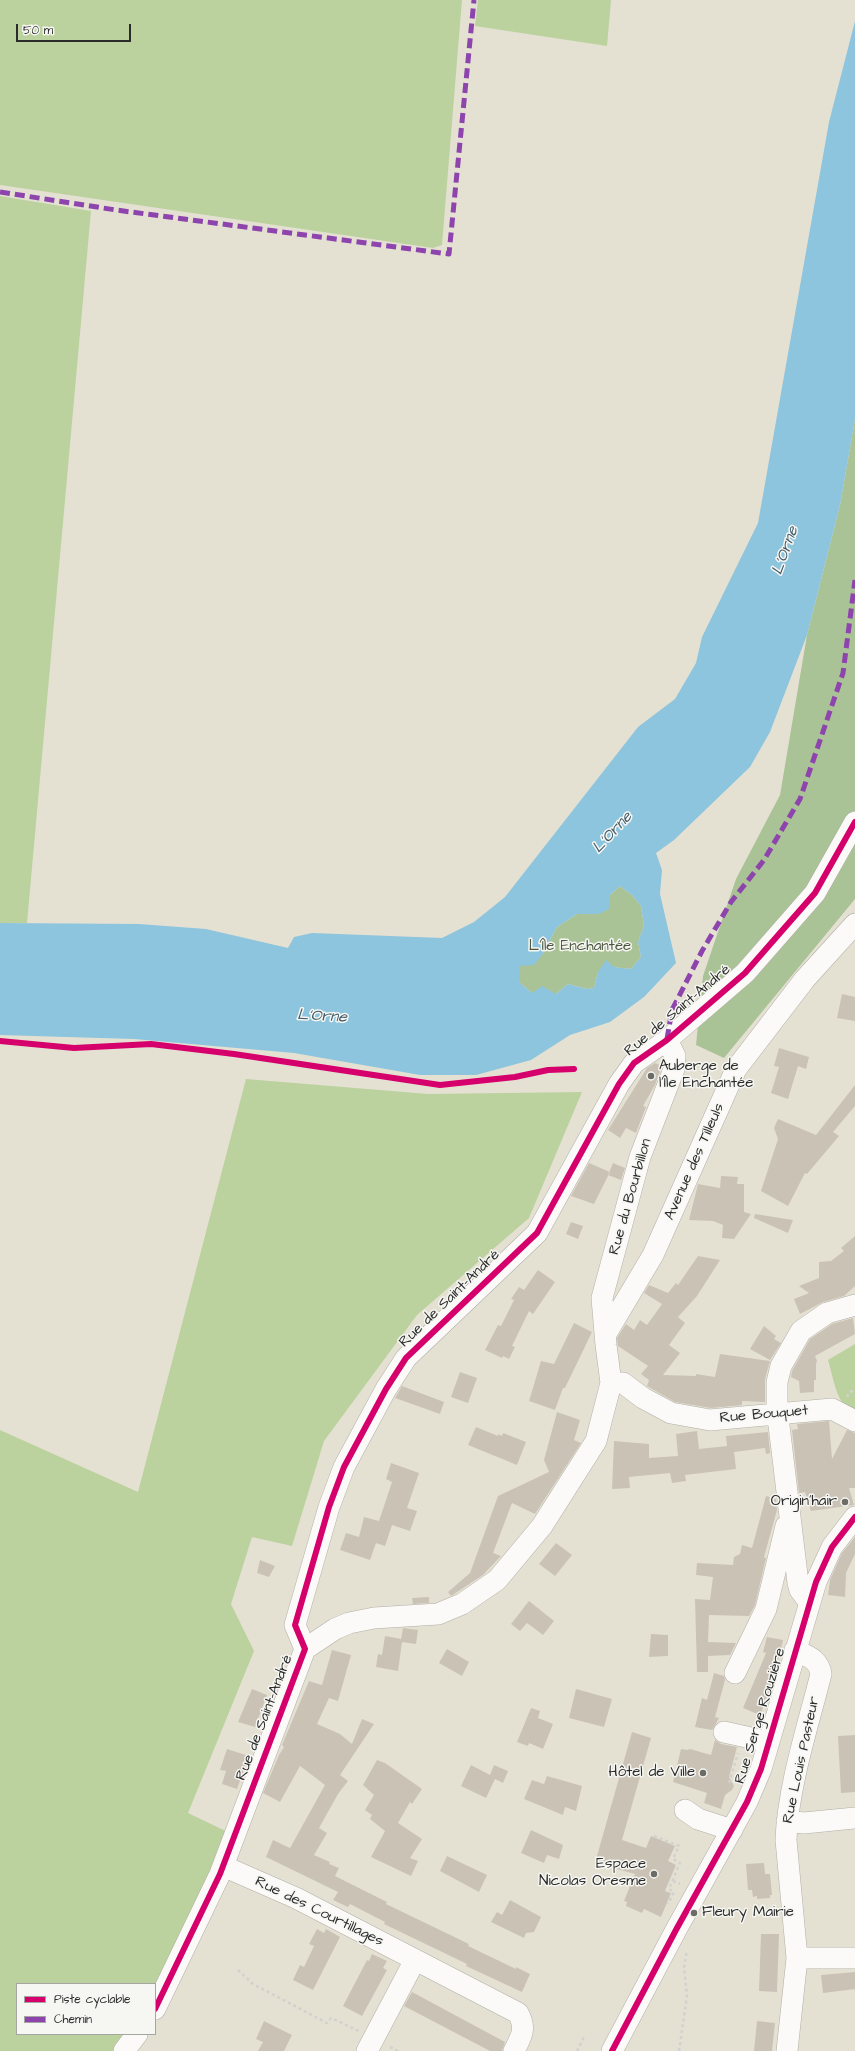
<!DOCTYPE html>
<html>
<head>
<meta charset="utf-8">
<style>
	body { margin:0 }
	#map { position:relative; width:855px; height:2051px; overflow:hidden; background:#e4e1d3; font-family:"Architects Daughter",sans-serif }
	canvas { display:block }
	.legend { position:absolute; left:16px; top:1983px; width:140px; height:52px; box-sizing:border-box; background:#f6f6f2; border:1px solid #a5a5a2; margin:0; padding:5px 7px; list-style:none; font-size:12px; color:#2b2b2b }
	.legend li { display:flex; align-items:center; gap:8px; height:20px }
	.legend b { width:20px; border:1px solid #a5a5a2 }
	.scale { position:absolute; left:16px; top:24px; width:115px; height:18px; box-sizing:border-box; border:2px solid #2b2b2b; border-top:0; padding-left:5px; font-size:12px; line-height:14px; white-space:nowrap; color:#2b2b2b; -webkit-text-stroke:3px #f6f6f2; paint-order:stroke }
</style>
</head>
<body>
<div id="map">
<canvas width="855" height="2051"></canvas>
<ul class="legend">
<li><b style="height:5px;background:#d6006c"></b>Piste cyclable</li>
<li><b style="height:5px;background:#8e44ad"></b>Chemin</li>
</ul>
<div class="scale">50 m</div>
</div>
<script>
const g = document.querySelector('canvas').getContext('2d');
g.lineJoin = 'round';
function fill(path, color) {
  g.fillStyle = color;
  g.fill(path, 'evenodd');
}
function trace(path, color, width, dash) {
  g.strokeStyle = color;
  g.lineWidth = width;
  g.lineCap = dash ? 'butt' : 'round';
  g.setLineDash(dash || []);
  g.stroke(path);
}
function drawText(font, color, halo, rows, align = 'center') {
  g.font = font + ' "Architects Daughter",sans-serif';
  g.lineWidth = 3;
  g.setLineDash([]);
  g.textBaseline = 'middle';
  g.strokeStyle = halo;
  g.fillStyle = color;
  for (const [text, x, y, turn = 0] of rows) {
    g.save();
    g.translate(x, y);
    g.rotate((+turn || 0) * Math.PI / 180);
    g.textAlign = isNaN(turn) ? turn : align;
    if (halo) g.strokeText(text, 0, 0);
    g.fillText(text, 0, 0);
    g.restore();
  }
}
const green = new Path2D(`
	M0,0H462L442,245L433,248L0,185Z
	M478,0H611L607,46L475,26Z
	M0,196L91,211L27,923H0Z
	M246,1079L428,1094L582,1092L529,1218L417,1315L324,1441L292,1546L252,1537L231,1604L254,1651L188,1813L234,1835L155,2009V1984H17V2034H137L124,2051H0V1430L138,1492Z
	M855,1344V1415C836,1404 834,1380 828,1360Z`);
const forest = new Path2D(`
	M855,419V899L724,1058L696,1045L703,976L736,879L780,795L807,635L840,505Z
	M620,886L632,895L641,906L644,926L638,942L641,957L631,969L613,967L598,972L594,988L587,989L568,984L556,994L532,993L519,982V966L542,955L557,927L577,914H599L610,895Z`);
const water = new Path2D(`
	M855,21V419L840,505L807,635L770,732L750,767L674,840L656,853L662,870L660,894L676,963L644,997L610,1022L570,1035L531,1060L476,1075H420L294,1053L134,1039L0,1035V923L139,924L206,929L288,948L294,937L312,933L442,938L474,922L505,897L638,727L675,699L696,663L702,637L758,523L829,122ZM620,886L632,895L641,906L644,926L638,942L641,957L631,969L614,967L606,960L598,972L594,988L587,989L568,984L556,994L542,986L532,993L519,982V966L534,965L542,955L557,927L577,914H599L609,909L610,895Z`);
const building = new Path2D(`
	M842,994L855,997V1021L837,1018Z
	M779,1048L809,1057L806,1069L798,1066L788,1099L771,1093L779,1067L774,1066Z
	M655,1063L662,1066L655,1085L643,1106L646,1107L636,1133L626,1128L620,1138L608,1130L647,1068Z
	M855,1085V1106L833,1132L839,1136L807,1174L805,1173L788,1206L761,1191L778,1139L774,1128L778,1119L816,1135Z
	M589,1163L610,1172L594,1204L571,1196Z
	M613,1163L625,1168L621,1180L608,1175Z
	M721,1176L738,1177L737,1184H744V1212L751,1214L734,1239L722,1238L723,1225L713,1221L689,1220L698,1184L720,1188Z
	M755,1214L793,1220L788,1233L754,1218Z
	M571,1222L583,1226L578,1239L566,1234Z
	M855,1236V1286L844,1296L823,1302L800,1314L794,1299L809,1293L799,1286L819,1278V1262L831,1261L844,1251L841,1248Z
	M698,1256L720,1260L697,1296L678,1317L685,1323L669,1345L680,1353L663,1375L696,1376V1374L715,1377L720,1354L770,1361L765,1379V1402L742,1401V1405L711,1408L675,1402L647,1386L649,1380L641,1374L648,1366L618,1346L617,1338L626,1324L634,1330L640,1320L647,1325L662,1304L644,1293L649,1285L668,1293L676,1283L678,1285Z
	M538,1270L555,1282L533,1314L529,1311L512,1346L515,1347L509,1359L503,1356L502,1358L485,1350L498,1325L501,1326L514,1300L511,1299L519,1287L524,1290Z
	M853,1318L855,1334L815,1356L817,1361L816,1364V1380H814V1392L800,1393L799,1381L791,1377L792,1371L810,1339L832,1324Z
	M574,1323L592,1332L565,1388H563L555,1410L529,1401L541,1361L554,1364Z
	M764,1326L776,1336L774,1339L781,1343L770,1360L750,1349Z
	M460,1372L477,1378L468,1403L451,1397Z
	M402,1386L444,1402L440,1414L395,1398Z
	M557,1412L580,1420L574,1440L581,1443L535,1514L512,1503L493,1553L501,1556L483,1575L451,1596L448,1592L470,1573L498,1496L549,1472L544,1460Z
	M829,1421L832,1459L847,1430L855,1433V1488H849L854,1505L811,1511L805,1492L799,1493L792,1430L798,1429L797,1424Z
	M476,1427L498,1436V1434L502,1436L503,1433L526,1442L517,1465L468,1445Z
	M697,1431L699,1449L727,1446L726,1436L768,1432L770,1453L766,1454L765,1448L734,1452L736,1469L685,1475L686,1481L672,1483L670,1473L629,1477L630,1488L612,1489L614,1441L649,1444V1458L678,1456L676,1434Z
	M391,1463L419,1473L407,1508L417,1511L410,1531L392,1525L385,1546L376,1543L370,1560L340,1550L346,1533L359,1537L364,1517L379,1521L392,1482L386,1479Z
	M766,1496L776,1499L777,1510L764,1557L766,1558L755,1605L749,1616L709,1615L708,1642L736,1643L730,1655L708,1656V1672H697L695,1599L710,1600L713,1577L696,1575L697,1563L733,1565L734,1557L740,1554L742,1545L752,1548Z
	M855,1537V1554L846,1573L845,1597L828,1595L830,1580L842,1553Z
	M556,1543L572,1555L555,1576L539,1564Z
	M260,1560L275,1566L269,1577L257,1573Z
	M429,1597V1603L413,1604L412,1598Z
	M529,1601L554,1621L543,1635L527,1623L520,1631L511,1624Z
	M403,1628L418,1630L416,1644L402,1642L398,1671L376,1667L378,1654L382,1655L385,1636L401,1639Z
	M651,1634L668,1635V1656L649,1657Z
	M767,1637L783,1640L775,1674L776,1675L760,1715L743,1708L766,1653L763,1652Z
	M447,1649L469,1662L462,1676L439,1663Z
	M332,1650L351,1655L338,1701L329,1698L317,1724L340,1734L352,1744L362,1719L374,1724L340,1775L348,1781L338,1794L319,1828L327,1833L314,1855L330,1862L329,1864L339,1868L335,1876L387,1902L386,1904L469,1944L468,1946L516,1969V1967L530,1974L522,1992L466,1966L467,1964L384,1924L385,1922L350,1904L348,1907L333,1900L338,1892L266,1857L273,1840L290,1848L325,1785L300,1766L280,1802L263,1793L279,1755L284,1747L282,1745L309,1681L322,1685Z
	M714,1673L724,1676L725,1680L715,1717L719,1718L712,1730L695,1727L702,1698L707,1700Z
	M252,1689L267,1695L255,1727L238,1722Z
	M576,1689L612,1699L604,1727L569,1718Z
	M531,1708L540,1711L538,1718L553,1724L543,1749L529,1743L528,1746L517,1742Z
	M632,1732L651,1738L622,1840L646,1848L651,1836L675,1846L668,1861L676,1865L665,1891L671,1893L661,1917L644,1909L642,1913L626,1906L627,1902L624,1901L635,1874L595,1863Z
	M855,1735V1792L841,1793L838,1736Z
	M715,1740L721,1744L737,1747L729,1777L734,1786L732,1790L725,1795L721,1809L704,1803L707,1793L673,1782L681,1749L687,1750L690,1749L711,1755Z
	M227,1749L249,1756L237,1789L222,1784L226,1771L220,1770Z
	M377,1760L385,1763L422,1789L412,1804L410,1802L398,1823L422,1839L410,1858L418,1861L411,1876L371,1857L385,1831L370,1819L372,1815L365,1810L374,1795L363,1785Z
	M471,1765L490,1775L494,1765L508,1771L503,1783L495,1779L486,1798L461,1786Z
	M547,1776L582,1786L576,1811L565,1807L563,1815L524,1799L532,1780L544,1784Z
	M531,1830L563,1845L559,1859L547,1855L544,1863L521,1853Z
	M447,1856L487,1875L479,1892L440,1871Z
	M764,1863L765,1874H770L772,1895H770V1898L757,1899V1896L753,1897L752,1890H748L746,1864Z
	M510,1900L541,1917L534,1932L526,1933L524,1938L491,1922L497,1912L502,1915Z
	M317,1929L324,1933L326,1929L340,1937L313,1990L293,1980L300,1965L304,1967L314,1946L309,1944Z
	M761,1934H779L777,1992L759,1991Z
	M372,1954L387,1961L383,1968L387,1970L362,2016L343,2006L367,1960L369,1961Z
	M855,1972V1989L823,1993L821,1975Z
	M412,1992L505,2042L502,2051H490L404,2006Z
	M264,2021L292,2035L284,2051H258L263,2042L256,2039Z
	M757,2021L775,2023L772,2051H754Z`);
const path = new Path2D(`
	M847,1397L849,1393L855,1389
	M729,1783L738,1753
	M654,1836L679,1846L673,1859L680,1863L669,1889L674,1892L668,1904
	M673,1881L680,1884
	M238,1970L253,1984L327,2023L331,2018L359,2031
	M390,2047L398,2051
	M577,2051L584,2037
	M679,2051L687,1996L684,1967L687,1950`);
const minor = new Path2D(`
	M606,1334L653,1255L736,1069L805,979L855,924
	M611,1383H623L643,1398L671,1413L710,1420L832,1409L855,1421
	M809,1602L800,1590L798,1583L777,1409V1382L781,1366L801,1331L827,1313L855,1305
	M305,1649L335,1629L349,1623L374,1618L438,1614L462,1604L497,1580L542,1526L596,1441L611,1383L606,1345L602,1298L640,1157L674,1069L675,1056L667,1040
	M735,1673L766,1609L786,1526
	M724,1732L769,1742
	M685,1810L698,1819L732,1830
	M787,1821L804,1823L855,1818
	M223,1866L296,1898L518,2013C527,2029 521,2037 514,2051
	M797,1958H855
	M155,2009L220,1874L305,1649L295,1625L329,1507L344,1467L386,1389L406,1358L537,1233L619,1084L634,1063L667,1040L745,973L815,893L855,822
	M124,2051L137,2034
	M367,2051L415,1960
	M612,2051L677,1928L747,1802L761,1769L816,1582L832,1547L855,1517
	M787,2051L797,1958L786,1840C788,1786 808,1726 821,1674C819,1659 807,1656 795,1650`);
const quiet = new Path2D(`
	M0,192L116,210L449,254L474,0
	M667,1039L672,1010L702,951L731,902L764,860L800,799L843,673L855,580`);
const cycleway = new Path2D(`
	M0,1041L74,1048L151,1044L234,1054L440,1085L515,1077L548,1070L574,1069
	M155,2009L220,1874L305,1649L295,1625L329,1507L344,1467L386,1389L406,1358L537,1233L619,1084L634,1063L667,1040L745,973L815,893L855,822
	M612,2051L677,1928L747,1802L761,1769L816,1582L832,1547L855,1517`);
const markers = [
	[651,1076,4,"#6c6b66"],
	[845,1502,4,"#6c6b66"],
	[703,1773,4,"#6c6b66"],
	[654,1874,4,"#6c6b66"],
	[694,1913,4,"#6c6b66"]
];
const parkNames = [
	["L'Île Enchantée",580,947]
];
const streetNames = [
	["Rue de Saint-André",678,1011,-40],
	["Avenue des Tilleuls",695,1162,-66],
	["Rue du Bourbillon",631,1197,-74],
	["Rue de Saint-André",450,1299,-44],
	["Rue Bouquet",764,1415,-5],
	["Rue Serge Rouzière",761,1716,-73],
	["Rue de Saint-André",265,1718,-69],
	["Rue Louis Pasteur",802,1760,-78],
	["Rue des Courtillages",319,1912,26]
];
const poiNames = [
	["Auberge de",659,1067,"left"],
	["l'Île Enchantée",659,1084,"left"],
	["Origin'hair",837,1502],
	["Hôtel de Ville",695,1773],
	["Espace",646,1865],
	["Nicolas Oresme",646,1882],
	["Fleury Mairie",702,1913,"left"]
];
const waterNames = [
	["L'Orne",786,551,-70],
	["L'Orne",613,833,-47],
	["L'Orne",322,1017,3]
];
fill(green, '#bbd29e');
fill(forest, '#aac396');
fill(water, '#8dc4de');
fill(building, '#cbc2b6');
trace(minor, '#b0aea6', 22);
trace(path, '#d2d1cd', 2.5, [3, 3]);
trace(minor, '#fbfaf8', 21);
trace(quiet, '#8e44ad', 5, [10, 5]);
trace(cycleway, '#d6006c', 6);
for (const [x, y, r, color] of markers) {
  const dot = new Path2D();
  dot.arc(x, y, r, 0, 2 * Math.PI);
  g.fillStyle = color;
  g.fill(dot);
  trace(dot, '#f6f6f2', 1.5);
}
drawText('15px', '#4c5940', '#f6f6f2', parkNames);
drawText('15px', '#2b2b2b', '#f6f6f2', streetNames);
drawText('15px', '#2b2b2b', '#f6f6f2', poiNames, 'right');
drawText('italic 16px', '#405c6b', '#f6f6f2', waterNames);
</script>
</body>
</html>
